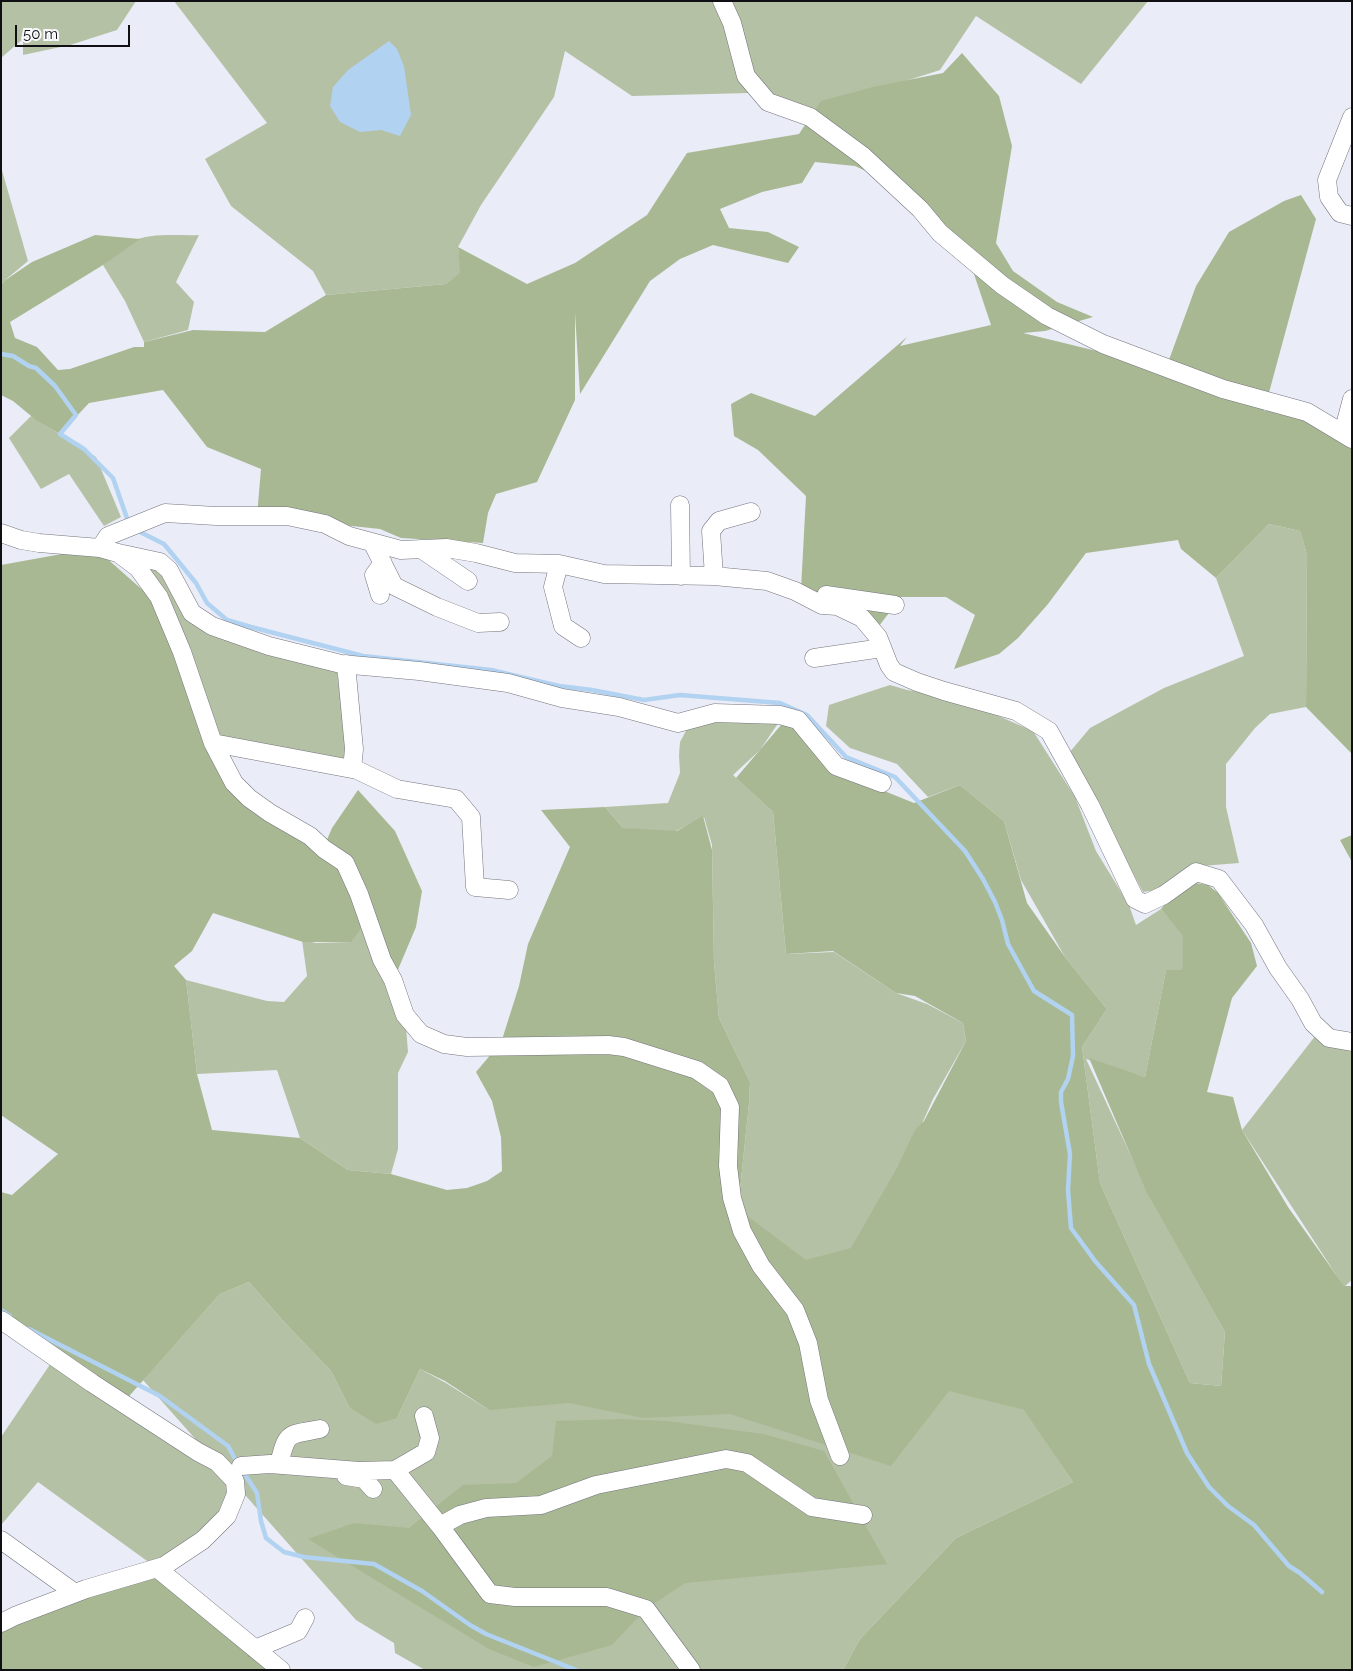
<!DOCTYPE html>
<html>
<head>
<meta charset="utf-8">
<style>
	body { margin:0 }
	#map { position:relative; width:1353px; height:1671px; overflow:hidden; background:#eaecf7; font-family:Raleway,sans-serif }
	canvas { display:block }
	.frame { position:absolute; inset:0; border:2px solid #101014; pointer-events:none }
	.scale { position:absolute; left:15px; top:25px; width:115px; height:22px; box-sizing:border-box; border:2px solid #101014; border-top:0; padding-left:6px; font-size:15px; line-height:18px; white-space:nowrap; color:#101014; -webkit-text-stroke:4px #f9fafe; paint-order:stroke }
</style>
</head>
<body>
<div id="map">
<canvas width="1353" height="1671"></canvas>
<div class="frame"></div>
<div class="scale">50 m</div>
</div>
<script>
const g = document.querySelector('canvas').getContext('2d');
g.lineJoin = 'round';
function fill(path, color) {
  g.fillStyle = color;
  g.fill(path, 'evenodd');
}
function trace(path, color, width, dash) {
  g.strokeStyle = color;
  g.lineWidth = width;
  g.lineCap = dash ? 'butt' : 'round';
  g.setLineDash(dash || []);
  g.stroke(path);
}
const green = new Path2D(`
	M1,1H136L117,30L70,45L23,55V39L1,58Z
	M174,1H1148L1081,84L976,16L940,70L815,110L749,93L632,96L565,51L554,97L481,205L458,247L461,273L446,284L326,295L313,271L231,206L205,159L267,123Z
	M1,167L28,261L4,281L1,286Z
	M199,235L176,282L194,302L188,330L144,342L125,301L103,265C112,257 121,247 131,242C151,232 177,236 199,235Z
	M31,416L96,457L121,517L104,526L69,474L41,489L9,438Z
	M1269,524L1300,531L1307,555L1306,707L1270,714L1255,728L1226,764V807L1239,863L1189,867L1156,890L1143,892L1069,753L1090,728L1164,688L1244,656L1216,578Z
	M136,558L169,570L190,618L275,655L337,672L348,754L334,764L220,742Z
	M890,685L907,690L942,695L980,708L1033,731L1075,797L1096,851L1129,905L1136,925L1161,909L1184,936L1182,970H1166L1145,1077L1086,1059L1153,1203L1225,1332L1221,1386L1190,1383L1100,1183L1082,1047L1107,1009L1065,957L1021,880L1004,821L960,785L928,797L897,764L850,748L826,726L829,705Z
	M711,716L781,719L760,750L733,775L773,812L786,954L834,952L896,993L927,1004L963,1023L966,1041L933,1099L912,1146L949,1390L1025,1410L1073,1482L956,1538L860,1639L843,1670H425L395,1653L394,1643L356,1620L143,1380L220,1294L249,1282L285,1323L331,1371L349,1407L397,1418L420,1369L446,1383L489,1410L738,1209L749,1103L750,1082L719,1018L714,962L712,845L704,817L676,831H651L623,828L605,807L668,803L680,773L679,755L680,742L687,729Z
	M364,915L405,1015L408,1052L398,1073V1149L391,1174L348,1170L300,1138L277,1070L197,1074L186,980L267,1001L284,1002L307,976L302,940L316,943L350,942Z
	M1316,1035L1352,1042V1280L1344,1287L1242,1130Z
	M55,1357L211,1459L233,1490L216,1516L208,1524L154,1566L38,1482L1,1525V1437Z`);
const forest = new Path2D(`
	M962,53L999,96L1012,146L996,243L1013,271L1057,302L1093,317L1045,331L1023,333L1166,368L1196,286L1229,232L1284,201L1301,195L1316,219L1264,411L1307,412L1352,439V754L1306,707L1307,555L1300,531L1269,524L1216,578L1181,549L1178,540L1086,553L1048,604L1018,638L999,654L954,669L975,615L946,597H901L879,626L801,589L806,496L758,450L734,436L731,404L751,393L815,416L907,337L900,346L991,325L968,256L892,183L855,166L815,162L802,183L762,192L720,209L729,228L768,232L799,247L788,263L713,245L680,259L650,281L580,394L575,313V400L537,482L496,494L488,513L483,543L401,538L380,529L257,516L261,469L207,447L163,390L89,403L60,434L36,420L13,401L1,395V286L4,281L32,262L95,235L140,239L103,265L10,322L15,338L37,347L58,370L70,369L134,347H144V342L193,330L265,332L326,295L446,284L460,273L458,247L527,284L575,263L647,215L687,153L799,134L821,101L873,87L943,73Z
	M95,548L155,601L215,763L323,849L332,828L358,790L395,831L422,891L416,927L394,979L362,911L360,930L351,942H303L213,913L192,951L174,966L186,980L197,1074L212,1130L300,1138L348,1170L391,1174L447,1190L467,1188L487,1181L502,1171L501,1137L492,1101L476,1072L497,1047L500,1046L519,986L528,944L570,847L541,810L605,807L623,828L677,831L703,816L712,850L714,962L719,1018L750,1082L749,1103L738,1209L806,1260L851,1248L897,1168L915,1130L924,1121L966,1041L963,1023L915,996L896,993L833,951L786,954L773,812L736,778L787,718L832,770L914,803L960,785L1004,821L1027,903L1065,957L1107,1009L1082,1047L1100,1183L1190,1383L1221,1386L1225,1332L1147,1193L1089,1058L1145,1077L1166,970H1182L1183,936L1161,909L1166,903L1195,883L1208,885L1218,893L1251,943L1257,966L1232,998L1207,1092L1233,1097L1242,1130L1288,1207L1344,1286H1352V1670H843L860,1639L956,1538L1073,1482L1024,1410L949,1391L891,1466L730,1414L643,1418L569,1403L489,1410L445,1381L420,1369L397,1418L376,1424L349,1407L331,1371L285,1323L249,1282L220,1294L123,1403L1,1318V1192L12,1195L58,1154L1,1115V565Z
	M1352,835V862L1340,840Z
	M622,1419L667,1421L763,1434L824,1451L887,1564L685,1583L646,1609L612,1645L534,1667L489,1649L308,1539L354,1523L409,1528L463,1485L516,1483L552,1456L556,1421Z
	M158,1569L282,1670H1V1624Z`);
const water = new Path2D(`
	M389,41L397,49L404,66L411,115L400,136L381,130L360,132L340,122L330,106L333,87L348,70Z`);
const stream = new Path2D(`
	M1,354L13,356L29,366L36,368L55,386L76,415L60,434L84,449L113,478L129,524
	M136,530L164,544L196,583L207,603L227,620L251,627L363,656L491,670L559,686L592,690L644,700L680,695L780,703L807,715L846,757L895,777L965,851L983,879L995,902L1002,920L1008,944L1034,991L1072,1015L1073,1056L1068,1079L1061,1092V1102L1070,1154L1068,1190L1071,1228L1095,1261L1134,1305L1149,1364L1187,1453L1209,1487L1228,1506L1254,1525L1289,1566L1300,1573L1322,1592
	M1,1310L10,1316
	M29,1329L160,1396L228,1446L238,1464
	M242,1470L257,1493L261,1521L266,1538L284,1552L304,1557L374,1564L422,1591L470,1625L486,1634L576,1670`);
const minor = new Path2D(`
	M722,1L732,23L746,76L768,102L810,117L863,156L920,209L940,233L1002,285L1047,316L1103,344L1223,389L1307,412L1352,439
	M1352,117L1327,180L1329,197L1340,213L1352,216
	M1343,433L1352,399
	M680,505L681,576
	M1,533L21,540L39,543L100,548L118,553L138,568L159,597L182,652L213,743L234,783L249,798L270,813L310,836L324,849L345,863L359,894L382,960L393,980L405,1015L421,1034L444,1044L467,1047L608,1045L624,1047L697,1070L720,1086L730,1107L728,1166L732,1198L742,1231L761,1266L795,1310L808,1343L819,1400L840,1456
	M372,542L394,586L437,607L478,623L500,622
	M100,548L108,536L165,513L216,516H287L325,524L349,536L401,550L446,548L476,553L515,563L559,564L604,574L714,576L767,581L795,591L822,605L837,606L862,618L878,637L889,665L894,672L917,682L944,691L1016,711L1049,731L1090,805L1135,899L1145,904L1164,895L1196,872L1219,879L1254,925L1278,968L1300,999L1313,1023L1329,1038L1352,1042
	M421,549L468,581
	M123,554L160,562L169,570L192,613L212,626L269,646L341,664L419,671L508,683L562,698L619,707L678,723L715,713L780,715L798,720L836,766L882,783
	M559,564L553,587L563,626L581,638
	M714,576L711,531L719,521L751,512
	M380,595L374,575L383,563
	M826,595L895,605
	M814,658L882,648
	M346,664L354,749L352,769
	M213,743L357,770L397,789L456,799L471,817L475,887L509,890
	M1,1320L92,1383L198,1452L217,1462L235,1481L236,1494L227,1516L203,1540L164,1566L86,1589L15,1616L1,1623
	M279,1464C287,1431 288,1435 320,1429
	M241,1466L270,1464L359,1471L395,1470L440,1526L460,1515L486,1508L541,1505L596,1485L726,1459L747,1463L812,1507L863,1515
	M395,1470L426,1452L430,1438L424,1416
	M346,1476L364,1479L373,1489
	M440,1526L490,1594L515,1597H607L646,1609L691,1670
	M1,1540L75,1593
	M158,1569L281,1670
	M255,1649L298,1631L305,1618`);
fill(green, '#b5c1a4');
fill(forest, '#a8b892');
fill(water, '#b1d2f1');
trace(stream, '#b1d2f1', 4.5);
trace(minor, '#73747d', 19);
trace(minor, '#fff', 18);
</script>
</body>
</html>
